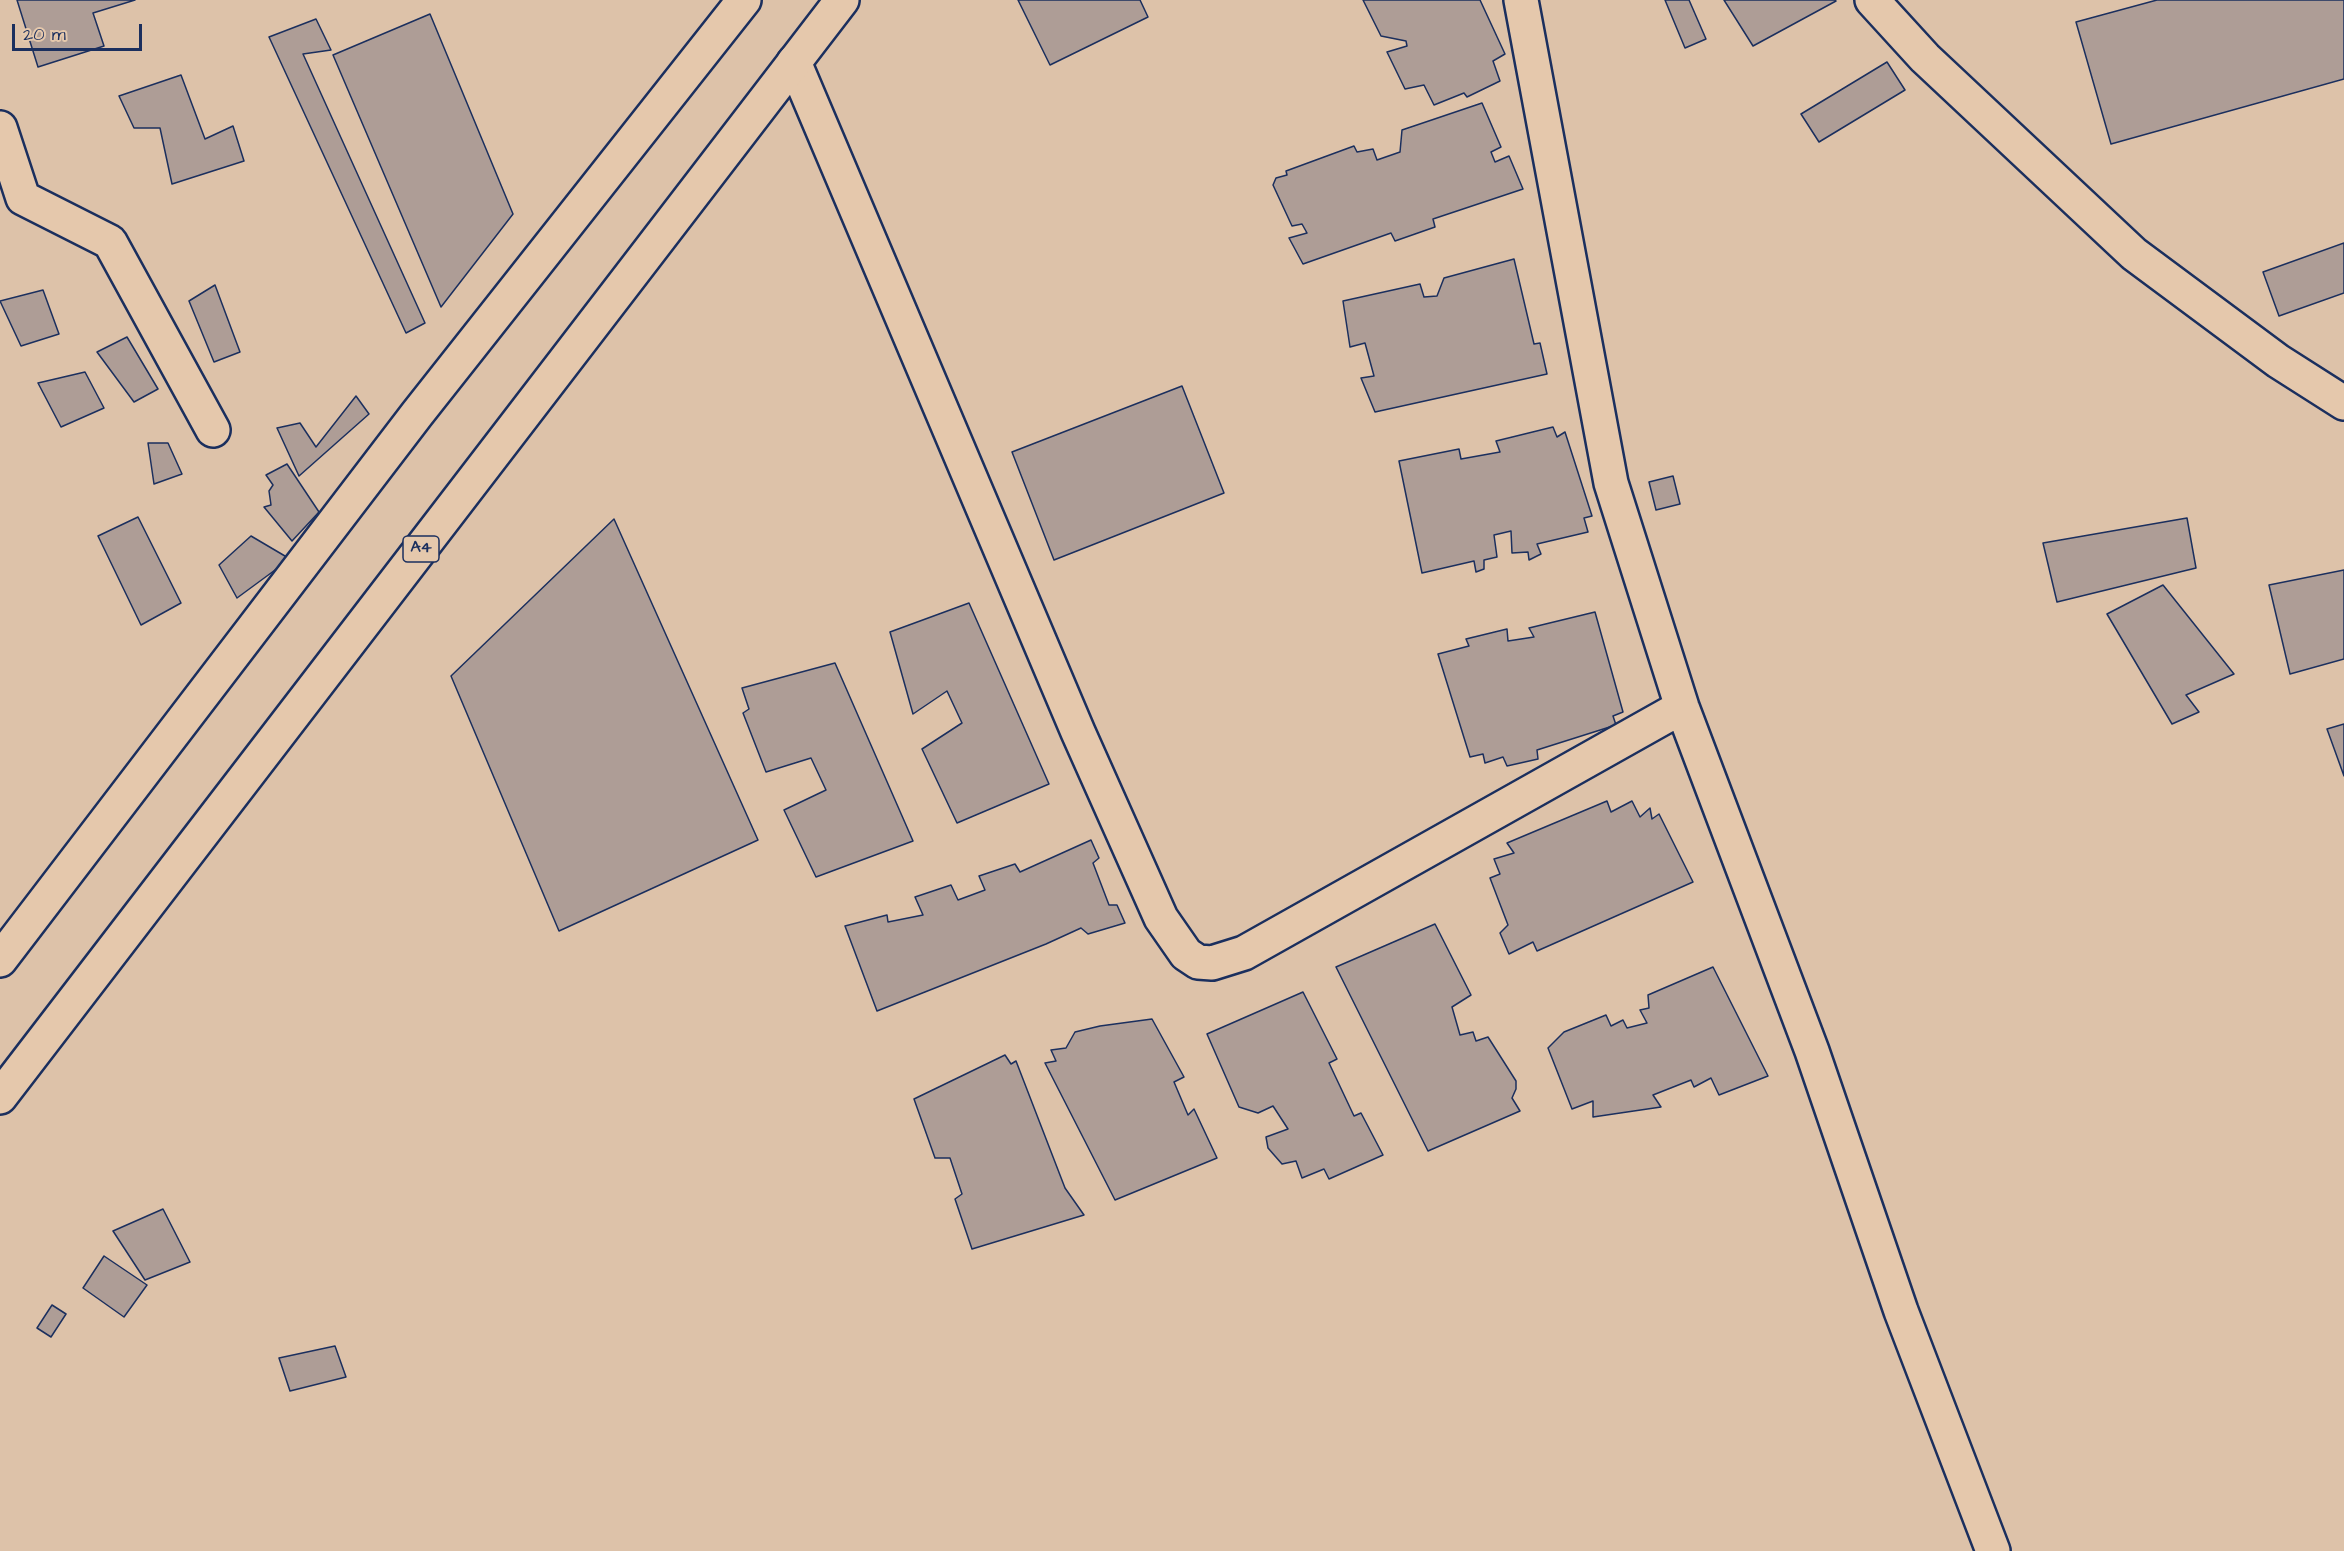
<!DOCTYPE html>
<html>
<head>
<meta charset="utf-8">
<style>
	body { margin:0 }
	#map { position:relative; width:2344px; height:1551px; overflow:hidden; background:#ddc2a9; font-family:"Architects Daughter",sans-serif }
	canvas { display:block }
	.scale { position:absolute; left:12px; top:24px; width:130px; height:27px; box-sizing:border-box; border:3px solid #1b2f5e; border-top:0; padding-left:8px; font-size:18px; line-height:21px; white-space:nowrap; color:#1b2f5e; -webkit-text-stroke:4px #e5c8ac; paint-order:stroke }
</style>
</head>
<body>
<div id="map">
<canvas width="2344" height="1551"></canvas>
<div class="scale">20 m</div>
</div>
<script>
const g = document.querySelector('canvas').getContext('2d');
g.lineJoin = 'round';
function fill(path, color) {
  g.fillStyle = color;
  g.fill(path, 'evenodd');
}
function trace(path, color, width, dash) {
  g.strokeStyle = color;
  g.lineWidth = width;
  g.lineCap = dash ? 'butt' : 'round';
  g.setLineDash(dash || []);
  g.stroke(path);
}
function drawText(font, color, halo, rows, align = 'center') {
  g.font = font + ' "Architects Daughter",sans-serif';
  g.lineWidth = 4.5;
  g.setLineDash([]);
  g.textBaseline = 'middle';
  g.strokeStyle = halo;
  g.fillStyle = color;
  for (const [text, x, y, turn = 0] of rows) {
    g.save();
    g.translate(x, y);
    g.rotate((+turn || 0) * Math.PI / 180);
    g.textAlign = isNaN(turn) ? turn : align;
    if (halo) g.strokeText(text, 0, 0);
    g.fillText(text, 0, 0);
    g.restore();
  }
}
const building = new Path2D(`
	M17,0H135L93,13L104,46L38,67Z
	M1018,0H1140L1148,17L1050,65Z
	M1363,0H1480L1505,54L1493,61L1500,81L1467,97L1464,93L1434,105L1424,85L1405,89L1387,52L1407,46L1406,41L1381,36Z
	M1665,0H1689L1706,39L1685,48Z
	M1724,0H1835L1836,1L1753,46Z
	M2157,0H2344V79L2111,144L2076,22Z
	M430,14L513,214L441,307L333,55Z
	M316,19L331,50L303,54L425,323L406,333L269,37Z
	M1887,62L1905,90L1819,142L1801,114Z
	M181,75L205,139L233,126L244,161L172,184L160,128H134L119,96Z
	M1482,103L1501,147L1491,152L1495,162L1509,156L1523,189L1433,219L1435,227L1395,241L1391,233L1303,264L1289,238L1307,233L1302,224L1292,226L1273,185L1276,178L1287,175L1286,171L1354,146L1357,152L1373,149L1377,160L1400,152L1402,130Z
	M2344,243V293L2279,316L2263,272Z
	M1514,259L1534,344L1540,343L1547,374L1375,412L1361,378L1374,376L1365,343L1350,347L1343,301L1420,284L1424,297L1437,296L1444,278Z
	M215,285L240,352L214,362L189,301Z
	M43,290L59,334L21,346L0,301Z
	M127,337L158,389L134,402L97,352Z
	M85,372L104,408L61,427L38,383Z
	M1182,386L1224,493L1054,560L1012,452Z
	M356,396L369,414L299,476L277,428L300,423L316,447Z
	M1553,427L1557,437L1565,432L1592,516L1584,518L1588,532L1537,544L1541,554L1529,560L1528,552L1512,553L1511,531L1494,535L1497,557L1484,560V569L1476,572L1474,561L1422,573L1399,461L1459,449L1461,459L1500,452L1496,441Z
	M148,443H168L182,474L154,484Z
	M287,464L319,512L292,541L264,507L271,505L269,491L273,485L266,475Z
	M1673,476L1680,504L1656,510L1649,482Z
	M138,517L181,603L141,625L98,536Z
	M2187,518L2196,568L2057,602L2043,543Z
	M614,519L758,840L559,931L451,676Z
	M251,536L290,559L237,598L219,565Z
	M2344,570V659L2290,674L2269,585Z
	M2163,585L2234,674L2186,695L2199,712L2172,724L2107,614Z
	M969,603L1049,784L957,823L922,749L962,723L947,691L913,714L890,632Z
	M1595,612L1623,712L1613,716L1616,725L1537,750L1538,759L1507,766L1503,757L1485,763L1483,754L1470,757L1438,654L1469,646L1466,639L1507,629L1508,641L1534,637L1529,628Z
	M835,663L913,841L816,877L784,810L826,790L811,758L766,772L743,713L749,709L742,688Z
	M2344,724V776L2327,729Z
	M1607,801L1611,812L1632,801L1640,817L1650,808L1652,819L1659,814L1693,882L1537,951L1533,942L1509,954L1500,933L1508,925L1490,878L1500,874L1494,859L1514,853L1507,843Z
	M1091,840L1099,858L1093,863L1109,905H1117L1125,923L1088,934L1081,928L1046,944L877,1011L845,926L887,915L888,922L923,915L915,897L951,885L958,900L985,890L979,876L1015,864L1020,872Z
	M1435,924L1471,995L1452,1007L1460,1035L1473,1032L1476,1041L1488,1037L1516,1081V1089L1512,1098L1520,1111L1428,1151L1336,967Z
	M1713,967L1768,1076L1719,1095L1711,1078L1694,1087L1691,1080L1653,1095L1661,1107L1593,1117V1101L1572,1109L1548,1048L1564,1032L1606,1015L1611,1026L1623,1020L1627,1028L1647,1023L1640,1010L1649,1008L1648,995Z
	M1303,992L1337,1059L1329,1063L1354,1116L1361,1113L1383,1155L1329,1179L1324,1169L1302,1178L1296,1161L1282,1164L1268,1148L1266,1137L1288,1129L1273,1106L1258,1113L1239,1107L1207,1034Z
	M1152,1019L1184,1077L1174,1082L1188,1115L1194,1109L1217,1158L1115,1200L1045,1063L1056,1061L1051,1050L1066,1048L1075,1032L1100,1026Z
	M1005,1055L1011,1064L1016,1061L1065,1188L1084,1215L972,1249L955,1199L962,1194L950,1158H935L914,1099Z
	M163,1209L190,1262L145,1280L113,1231Z
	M104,1256L147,1285L124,1317L83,1288Z
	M52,1305L66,1314L51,1337L37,1328Z
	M335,1346L346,1377L290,1391L279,1358Z`);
const street = new Path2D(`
	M1521,0L1611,483L1682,707L1812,1051L1901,1311L1993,1551
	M1872,0L1925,58L2134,254L2278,361L2344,403
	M794,62L1078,732L1161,918L1186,954L1198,962L1212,963L1244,953L1682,707
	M0,128L23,198L110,242L213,430`);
const highway = new Path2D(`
	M0,960L417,414L744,0
	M0,1097L842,0`);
const shields = [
	[421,549,36]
];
const shieldNames = [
	["A4",421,549]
];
fill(building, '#ae9d96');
trace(building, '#1b2f5e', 1.5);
trace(street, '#1b2f5e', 38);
trace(highway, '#1b2f5e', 38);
trace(street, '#e5c8ac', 33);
trace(highway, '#e5c8ac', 33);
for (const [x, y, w] of shields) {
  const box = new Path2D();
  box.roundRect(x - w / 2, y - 13, w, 26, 4.5);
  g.fillStyle = '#e5c8ac';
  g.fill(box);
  trace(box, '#1b2f5e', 1.5);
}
drawText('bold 16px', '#1b2f5e', null, shieldNames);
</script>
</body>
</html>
